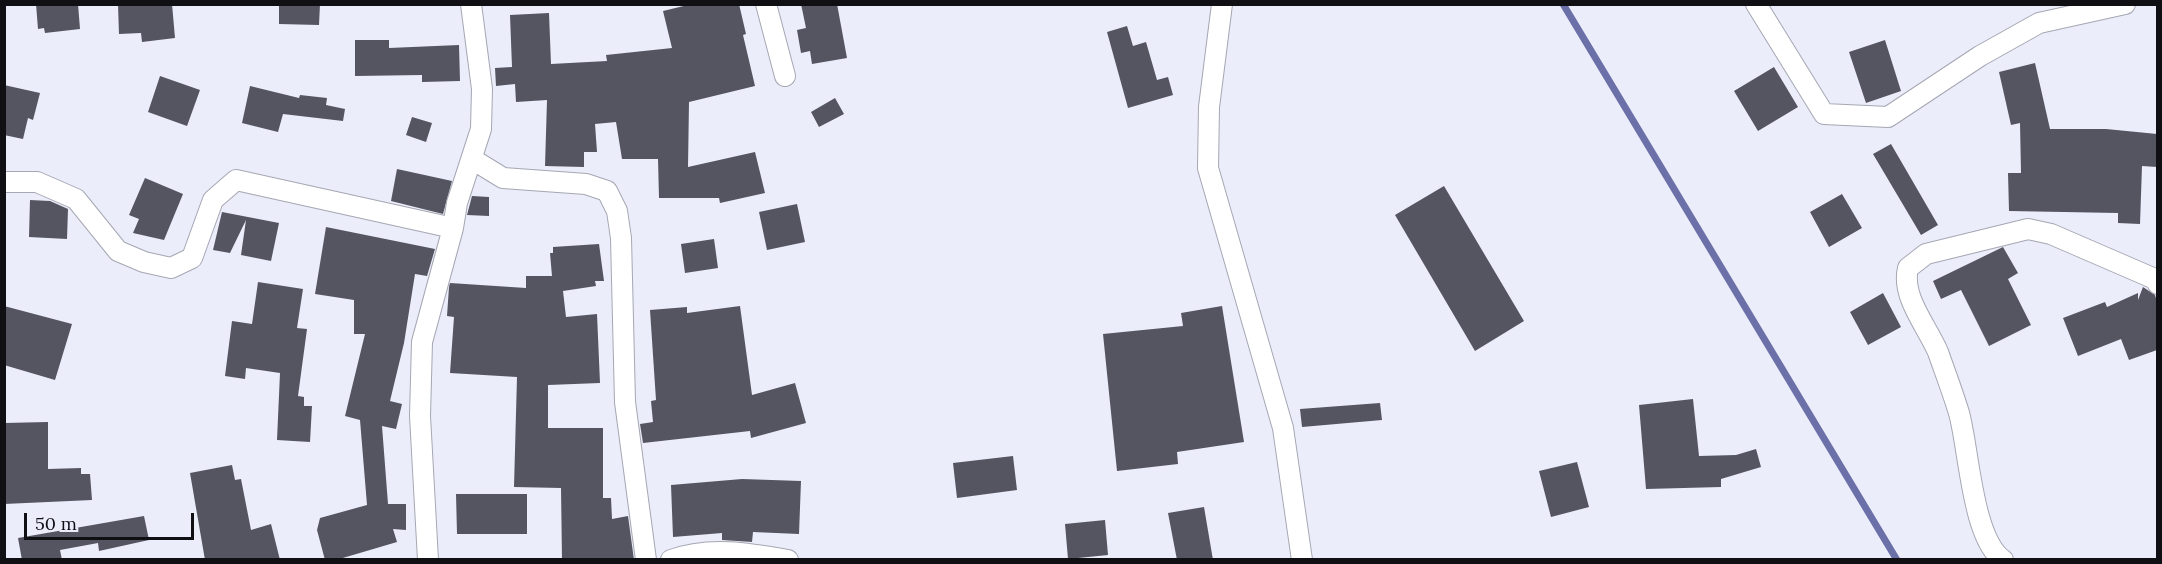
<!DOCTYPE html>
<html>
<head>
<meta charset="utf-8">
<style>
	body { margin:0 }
	#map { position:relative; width:2162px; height:564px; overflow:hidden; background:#ebedfa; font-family:Lora,serif }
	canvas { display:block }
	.frame { position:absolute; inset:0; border:6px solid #0f0f14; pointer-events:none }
	.scale { position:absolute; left:24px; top:513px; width:170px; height:27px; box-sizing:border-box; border:3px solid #0f0f14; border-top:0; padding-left:8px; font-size:18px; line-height:21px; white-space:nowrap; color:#0f0f14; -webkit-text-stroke:4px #ebedfa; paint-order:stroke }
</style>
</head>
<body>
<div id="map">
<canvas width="2162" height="564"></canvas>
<div class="frame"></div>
<div class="scale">50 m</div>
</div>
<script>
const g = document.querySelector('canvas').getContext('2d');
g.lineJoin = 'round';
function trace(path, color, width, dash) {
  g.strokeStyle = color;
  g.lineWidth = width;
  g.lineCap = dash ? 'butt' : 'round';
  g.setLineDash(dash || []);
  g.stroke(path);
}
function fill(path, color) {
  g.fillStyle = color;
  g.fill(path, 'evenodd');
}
const stream = new Path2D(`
	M1563,4L1897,560`);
const building = new Path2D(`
	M36,4H78L80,29L45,33L44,28L38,29Z
	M118,4H172L175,38L142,42L141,33L119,34Z
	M279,4H320L319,25L279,24Z
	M692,4H739L746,34L743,35L755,86L689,102L688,167L755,152L765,193L720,203L719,198H659L658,159H622L616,122L595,124L597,152H584V167L545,166L547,100L516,102L515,84L496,86L495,68L512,67L510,15L549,13L551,64L607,61L606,55L672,48L663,11Z
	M801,4H837L847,58L812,64L810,51L801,53L797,30L806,28Z
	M1127,26L1133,46L1146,42L1157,80L1168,77L1173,95L1128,108L1107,32Z
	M355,40H389V48L459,45L460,81L422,82V75L355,76Z
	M1885,40L1901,91L1866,103L1849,52Z
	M2035,63L2050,129H2106L2157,134V167L2142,166L2140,224L2118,223V213L2009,211L2008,173H2021L2020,123L2011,125L1999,72Z
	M1774,67L1798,107L1758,131L1734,91Z
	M160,76L200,90L187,126L148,112Z
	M4,85L40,93L33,120L28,118L23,139L4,135Z
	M250,86L299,98L300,95L327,98L326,105L345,109L343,121L283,114L278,132L242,123Z
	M835,98L844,114L819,127L811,112Z
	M412,117L432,123L426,142L406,135Z
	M1891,144L1938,225L1921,235L1873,154Z
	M397,169L452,181L443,214L391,201Z
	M145,178L183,194L164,240L133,233L139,219L129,215Z
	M1444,186L1524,321L1475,351L1395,215Z
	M1842,194L1862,228L1829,247L1810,212Z
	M472,196L489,197V216L467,215Z
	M30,200L50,201L68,209L67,239L29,237Z
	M797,204L805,242L767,250L759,212Z
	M222,212L279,223L271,261L241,255L246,220L230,253L213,250Z
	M326,227L435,249L427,276L415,274L404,343L390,401L402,404L396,429L382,426L388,504H406V530L393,529L397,542L336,560H325L317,530L320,518L367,505L360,420L345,416L365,334H354V300L315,294Z
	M714,239L718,268L685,273L681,244Z
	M599,244L604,281H595L596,286L563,291L566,317L597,314L600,383L548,385V428H603V498H611L612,519L628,516L634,560H562L561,488L514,487L517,377L450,373L454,317L447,316L449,287L450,283L526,288V276H552L550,253H553V247Z
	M2003,247L2018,273L2008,279L2031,325L1989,346L1961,290L1941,299L1933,281Z
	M258,282L303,289L297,328L307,329L298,396L304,397V406H312L310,442L277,440L280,373L246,368L245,379L225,376L232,321L252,324Z
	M2143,287L2155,295L2157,302V350L2129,360L2121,339L2078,356L2063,318L2105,302L2107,307L2138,293V300Z
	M1883,293L1901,327L1868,345L1850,312Z
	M4,306L72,324L55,380L4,365Z
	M740,306L752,395L795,383L806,423L751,438L750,431L643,443L640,424L653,422L651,401L656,400L650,310L687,307V313Z
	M1222,306L1244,442L1177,452L1178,464L1117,471L1103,334L1183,326L1181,313Z
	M1693,399L1699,456L1736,455L1756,449L1761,467L1721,479V487L1646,489L1639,405Z
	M1380,403L1382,420L1302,427L1300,409Z
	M48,422V469L81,468V474H90L92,500L4,504V423Z
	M1013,456L1017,490L957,498L953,463Z
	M1577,462L1589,507L1551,517L1539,471Z
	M232,465L235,480L241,479L251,530L271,524L280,560H205L190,473Z
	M742,479L801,481L799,534L753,532L752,542L722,540V533L673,537L671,485Z
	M456,494H527V534H457Z
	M1204,507L1213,560H1177L1168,513Z
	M144,516L149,540L99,551L98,543L60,550L62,560H22L18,538Z
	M1105,520L1108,555L1068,559L1065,524Z`);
const street = new Path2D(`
	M766,4L785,76
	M1222,4L1209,107L1208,168L1283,428L1302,560
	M1756,4L1824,114L1888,117L1980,56L2039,23L2125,4
	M472,159L503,178L586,184L607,191L617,211L621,238L625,402L646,560
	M4,182H37L76,199L118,251L144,262L171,268L192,258L213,200L236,180L453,228
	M428,560L420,416L422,342L453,228L457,203L481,129L482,89L471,4
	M671,560C709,546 749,553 788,560
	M2003,560C1972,538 1969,449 1959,413C1953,393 1945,372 1938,352C1927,326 1901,297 1908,268L1926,254L2028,229L2051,234L2155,279L2158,284`);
trace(stream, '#6b70a8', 7);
fill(building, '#545560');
trace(street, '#a5a7b3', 22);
trace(street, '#fff', 20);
</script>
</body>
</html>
